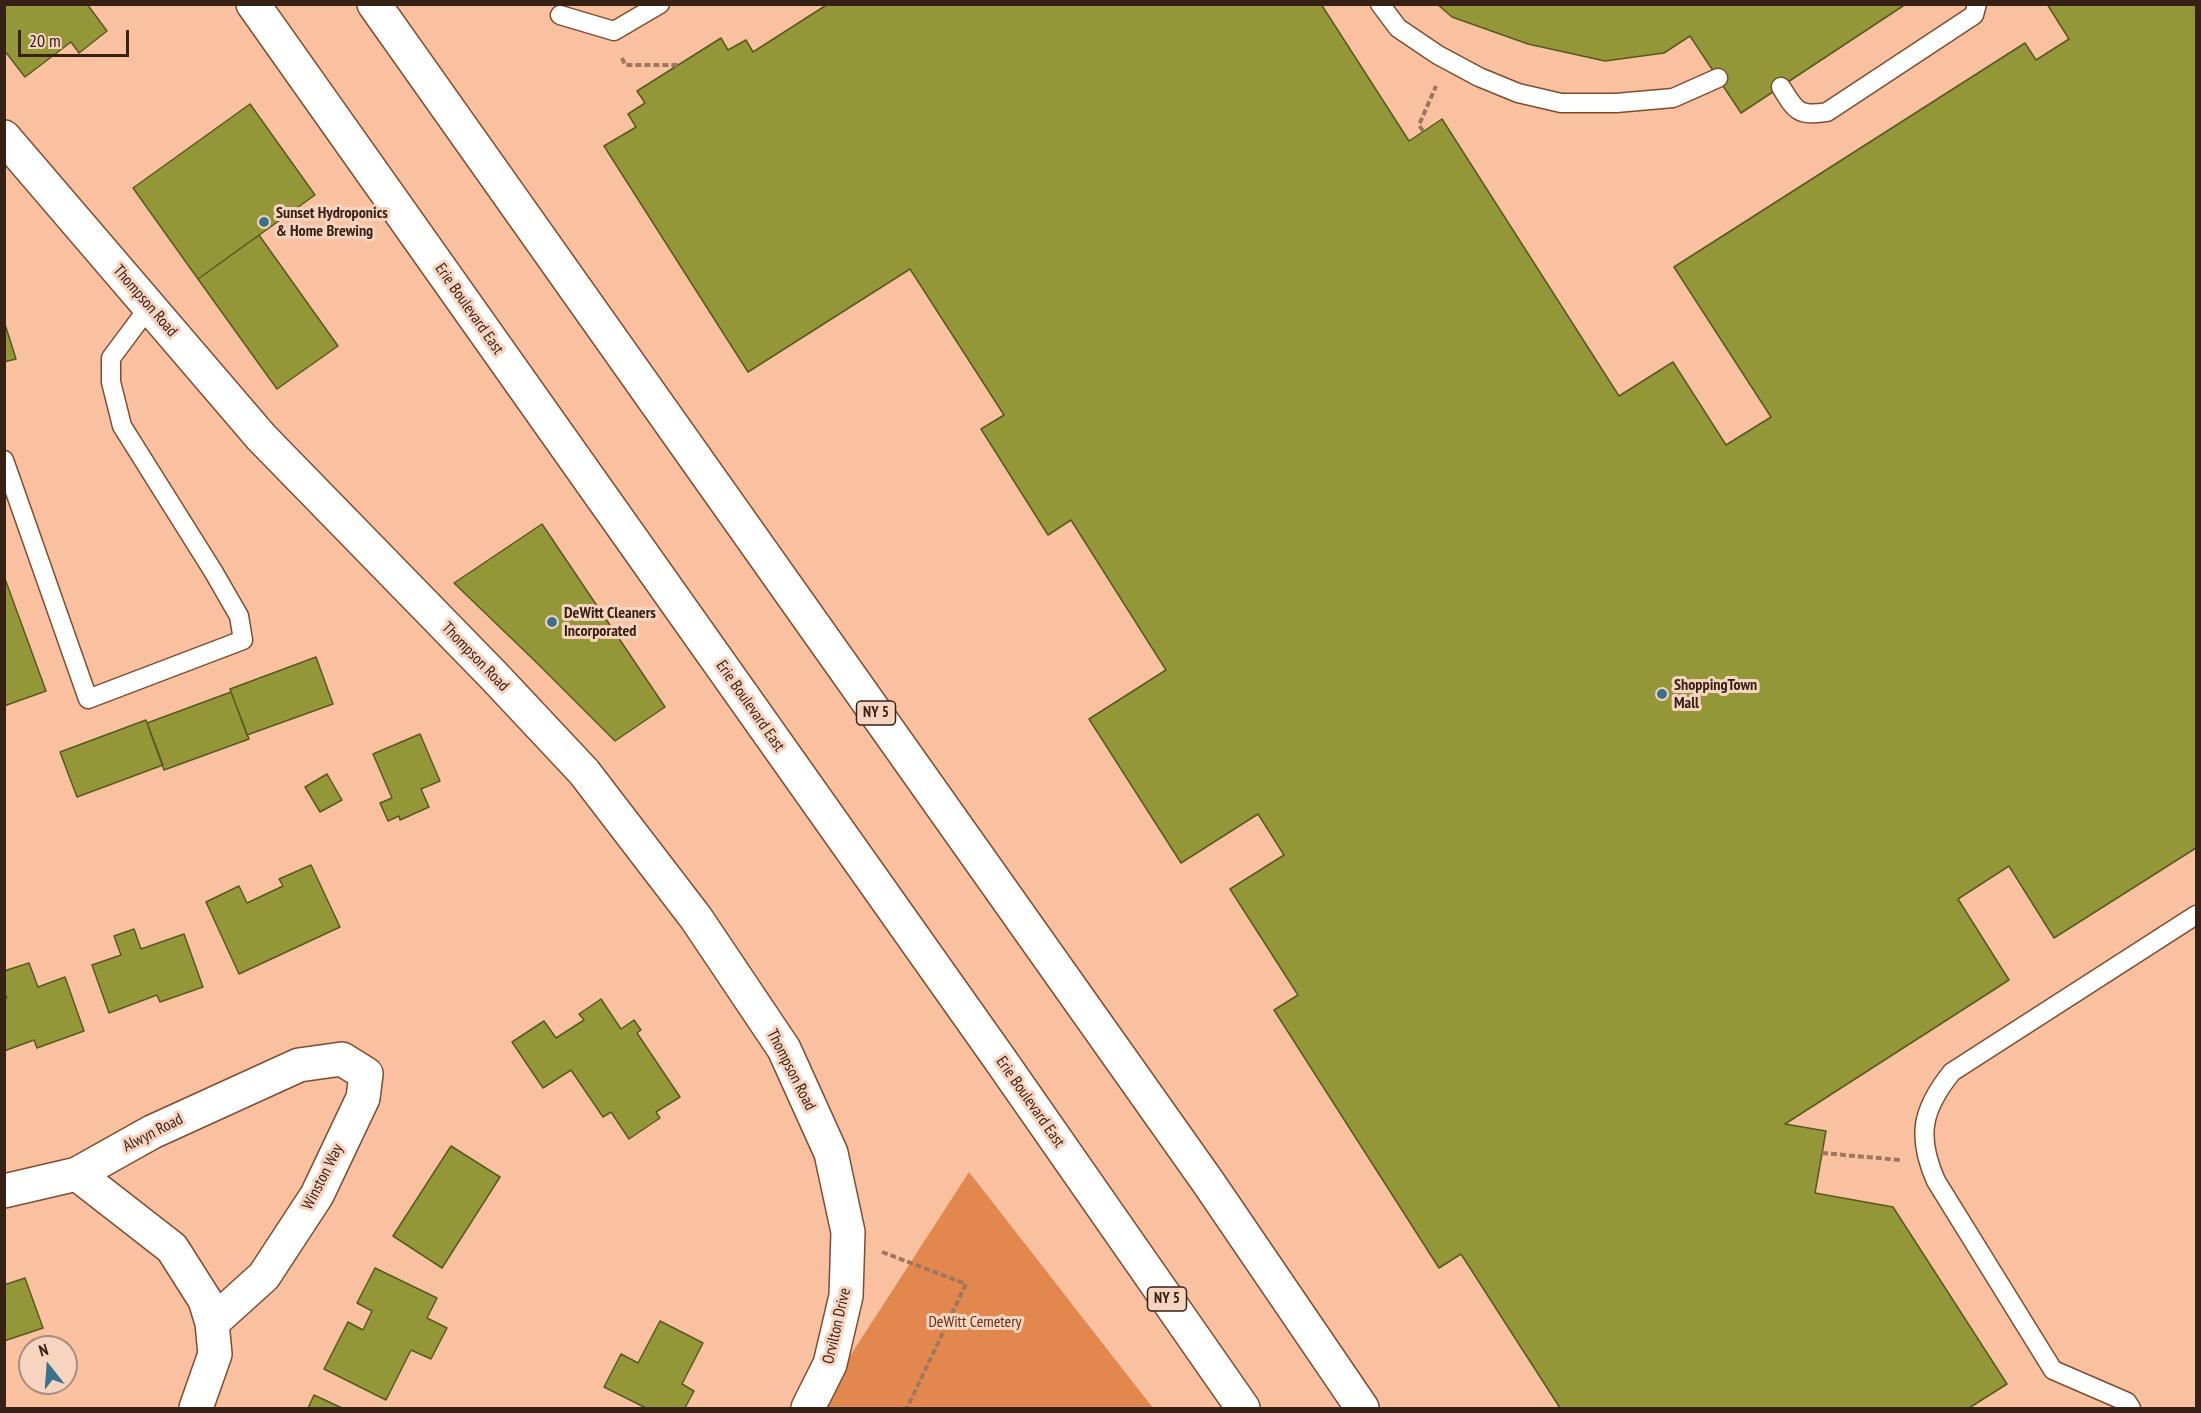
<!DOCTYPE html>
<html>
<head>
<meta charset="utf-8">
<style>
	body { margin:0 }
	#map { position:relative; width:2201px; height:1413px; overflow:hidden; background:#fac1a0; font-family:"PT Sans Narrow",sans-serif }
	canvas { display:block }
	.frame { position:absolute; inset:0; border:6px solid #362114; pointer-events:none }
	.north { position:absolute; left:18px; top:1335px; width:60px; height:60px; box-sizing:border-box; background:#f7d4c0; border:2px solid #aa8c7b; border-radius:50%; rotate:343deg; font-size:16px; font-weight:700; line-height:24px; text-align:center; color:#362114 }
	.north::after { content:''; display:block; margin:auto; width:21px; height:27px; background:#3a718c; clip-path:polygon(50% 0,100% 100%,50% 72%,0 100%) }
	.scale { position:absolute; left:18px; top:30px; width:111px; height:27px; box-sizing:border-box; border:3px solid #362114; border-top:0; padding-left:8px; font-size:18px; line-height:21px; white-space:nowrap; color:#362114; -webkit-text-stroke:4px #f7d4c0; paint-order:stroke }
</style>
</head>
<body>
<div id="map">
<canvas width="2201" height="1413"></canvas>
<div class="frame"></div>
<div class="north">N</div>
<div class="scale">20 m</div>
</div>
<script>
const g = document.querySelector('canvas').getContext('2d');
g.lineJoin = 'round';
function fill(path, color) {
  g.fillStyle = color;
  g.fill(path, 'evenodd');
}
function trace(path, color, width, dash) {
  g.strokeStyle = color;
  g.lineWidth = width;
  g.lineCap = dash ? 'butt' : 'round';
  g.setLineDash(dash || []);
  g.stroke(path);
}
function drawText(font, color, halo, rows, align = 'center') {
  g.font = font + ' "PT Sans Narrow",sans-serif';
  g.lineWidth = 6;
  g.setLineDash([]);
  g.textBaseline = 'middle';
  g.strokeStyle = halo;
  g.fillStyle = color;
  for (const [text, x, y, turn = 0] of rows) {
    g.save();
    g.translate(x, y);
    g.rotate((+turn || 0) * Math.PI / 180);
    g.textAlign = isNaN(turn) ? turn : align;
    if (halo) g.strokeText(text, 0, 0);
    g.fillText(text, 0, 0);
    g.restore();
  }
}
const green = new Path2D(`
	M969,1172L1153,1408H821L841,1370Z`);
const building = new Path2D(`
	M4,4H87L107,31L79,53L71,42L25,77L4,50Z
	M828,4H1321L1409,141L1442,119L1619,396L1673,362L1726,445L1771,417L1674,267L2025,43L2036,60L2069,39L2047,4H2196V848L2054,938L2009,866L1958,899L2009,980L1785,1124L1826,1131L1815,1193L1893,1207L2007,1384L1969,1408H1560L1461,1254L1439,1268L1274,1010L1298,995L1230,889L1284,855L1258,814L1181,863L1089,719L1166,670L1071,520L1048,535L981,429L1004,415L910,269L748,372L604,146L636,127L628,114L645,103L637,91L721,38L728,50L746,40L753,52Z
	M1437,4H1906L1741,113L1690,36L1664,53L1605,61L1528,44L1452,17Z
	M250,104L315,195L198,279L133,188Z
	M259,235L338,346L277,389L198,279Z
	M4,321L16,359L4,362Z
	M542,524L665,707L615,741L536,662L454,583Z
	M4,576L46,691L4,706Z
	M316,657L333,704L247,735L230,689Z
	M231,692L249,739L164,770L147,723Z
	M146,720L163,765L77,797L60,752Z
	M420,734L440,781L421,789L429,807L400,820L399,816L388,821L380,803L392,798L373,754Z
	M327,774L342,800L320,812L305,787Z
	M311,865L340,927L239,974L206,902L239,886L247,903L283,886L279,879Z
	M134,929L141,949L184,934L203,987L160,1002L157,995L109,1013L92,965L121,955L114,936Z
	M29,963L38,987L65,977L84,1031L37,1048L34,1040L4,1051V999L7,998L4,992V971Z
	M601,999L621,1029L634,1020L641,1030L637,1033L680,1097L656,1112L660,1118L629,1139L611,1112L603,1117L571,1070L543,1088L512,1042L544,1021L556,1038L584,1020L579,1014Z
	M451,1146L500,1177L442,1268L393,1236Z
	M375,1268L437,1298L427,1318L447,1328L431,1359L411,1350L386,1400L324,1369L348,1322L363,1330L372,1311L357,1303Z
	M25,1278L43,1328L4,1341V1285Z
	M660,1321L703,1343L682,1384L694,1391L685,1408H646L604,1387L621,1354L638,1363Z
	M314,1395L342,1408H308Z`);
const path = new Path2D(`
	M622,58L625,65H678
	M1423,131L1419,125L1436,86
	M1822,1153L1900,1160
	M882,1252L966,1284L907,1408`);
const service = new Path2D(`
	M1380,4L1398,28L1438,55L1479,77L1518,93L1561,103H1616L1673,98L1718,78
	M560,15L614,31L660,4
	M1781,87C1795,110 1798,117 1827,112L1974,15L1977,4
	M4,460L88,699L243,640L239,616L213,571L122,426L111,382V358L149,307
	M2131,1408L2127,1402L2053,1370L1936,1181C1916,1136 1922,1109 1952,1072L2196,915`);
const minor = new Path2D(`
	M4,137L261,437L494,676L584,772L696,918L784,1049L831,1153L848,1232L846,1296L830,1364L808,1408
	M77,1174L172,1248L205,1300L212,1323L215,1354L196,1408
	M4,1191L77,1174L152,1132L299,1065L342,1059L366,1074L363,1098L317,1195L264,1276L212,1323`);
const primary = new Path2D(`
	M253,4L999,1058L1243,1408
	M374,4L1208,1182L1362,1408`);
const markers = [
	[264,222,6,"#3a718c"],
	[552,622,6,"#3a718c"],
	[1662,694,6,"#3a718c"]
];
const shields = [
	[876,713,39],
	[1167,1299,39]
];
const shieldNames = [
	["NY 5",876,713],
	["NY 5",1167,1299]
];
const poiNames = [
	["Sunset Hydroponics",276,213],
	["& Home Brewing",276,231],
	["DeWitt Cleaners",564,613],
	["Incorporated",564,631],
	["ShoppingTown",1674,685],
	["Mall",1674,703]
];
const streetNames = [
	["Thompson Road",145,301,49],
	["Erie Boulevard East",469,309,55],
	["Thompson Road",475,657,46],
	["Erie Boulevard East",750,706,55],
	["Thompson Road",791,1070,63],
	["Erie Boulevard East",1030,1102,55],
	["Alwyn Road",153,1133,-27],
	["Winston Way",323,1177,-63],
	["Orvilton Drive",837,1326,-77]
];
const parkNames = [
	["DeWitt Cemetery",975,1322]
];
fill(green, '#e2884f');
fill(building, '#949737');
trace(building, '#57591f', 1.5);
trace(service, '#7e4d2f', 21);
trace(minor, '#7e4d2f', 36);
trace(primary, '#7e4d2f', 36);
trace(path, '#9f775f', 4, [6, 3]);
trace(service, '#fff', 18);
trace(minor, '#fff', 33);
trace(primary, '#fff', 33);
for (const [x, y, r, color] of markers) {
  const dot = new Path2D();
  dot.arc(x, y, r, 0, 2 * Math.PI);
  g.fillStyle = color;
  g.fill(dot);
  trace(dot, '#f7d4c0', 2);
}
for (const [x, y, w] of shields) {
  const box = new Path2D();
  box.roundRect(x - w / 2, y - 12, w, 24, 4.5);
  g.fillStyle = '#f7d4c0';
  g.fill(box);
  trace(box, '#362114', 1.5);
}
drawText('bold 15px', '#362114', null, shieldNames);
drawText('bold 16px', '#362114', '#f7d4c0', poiNames, 'left');
drawText('16px', '#362114', '#f7d4c0', streetNames);
drawText('16px', '#5d341a', '#f7d4c0', parkNames);
</script>
</body>
</html>
